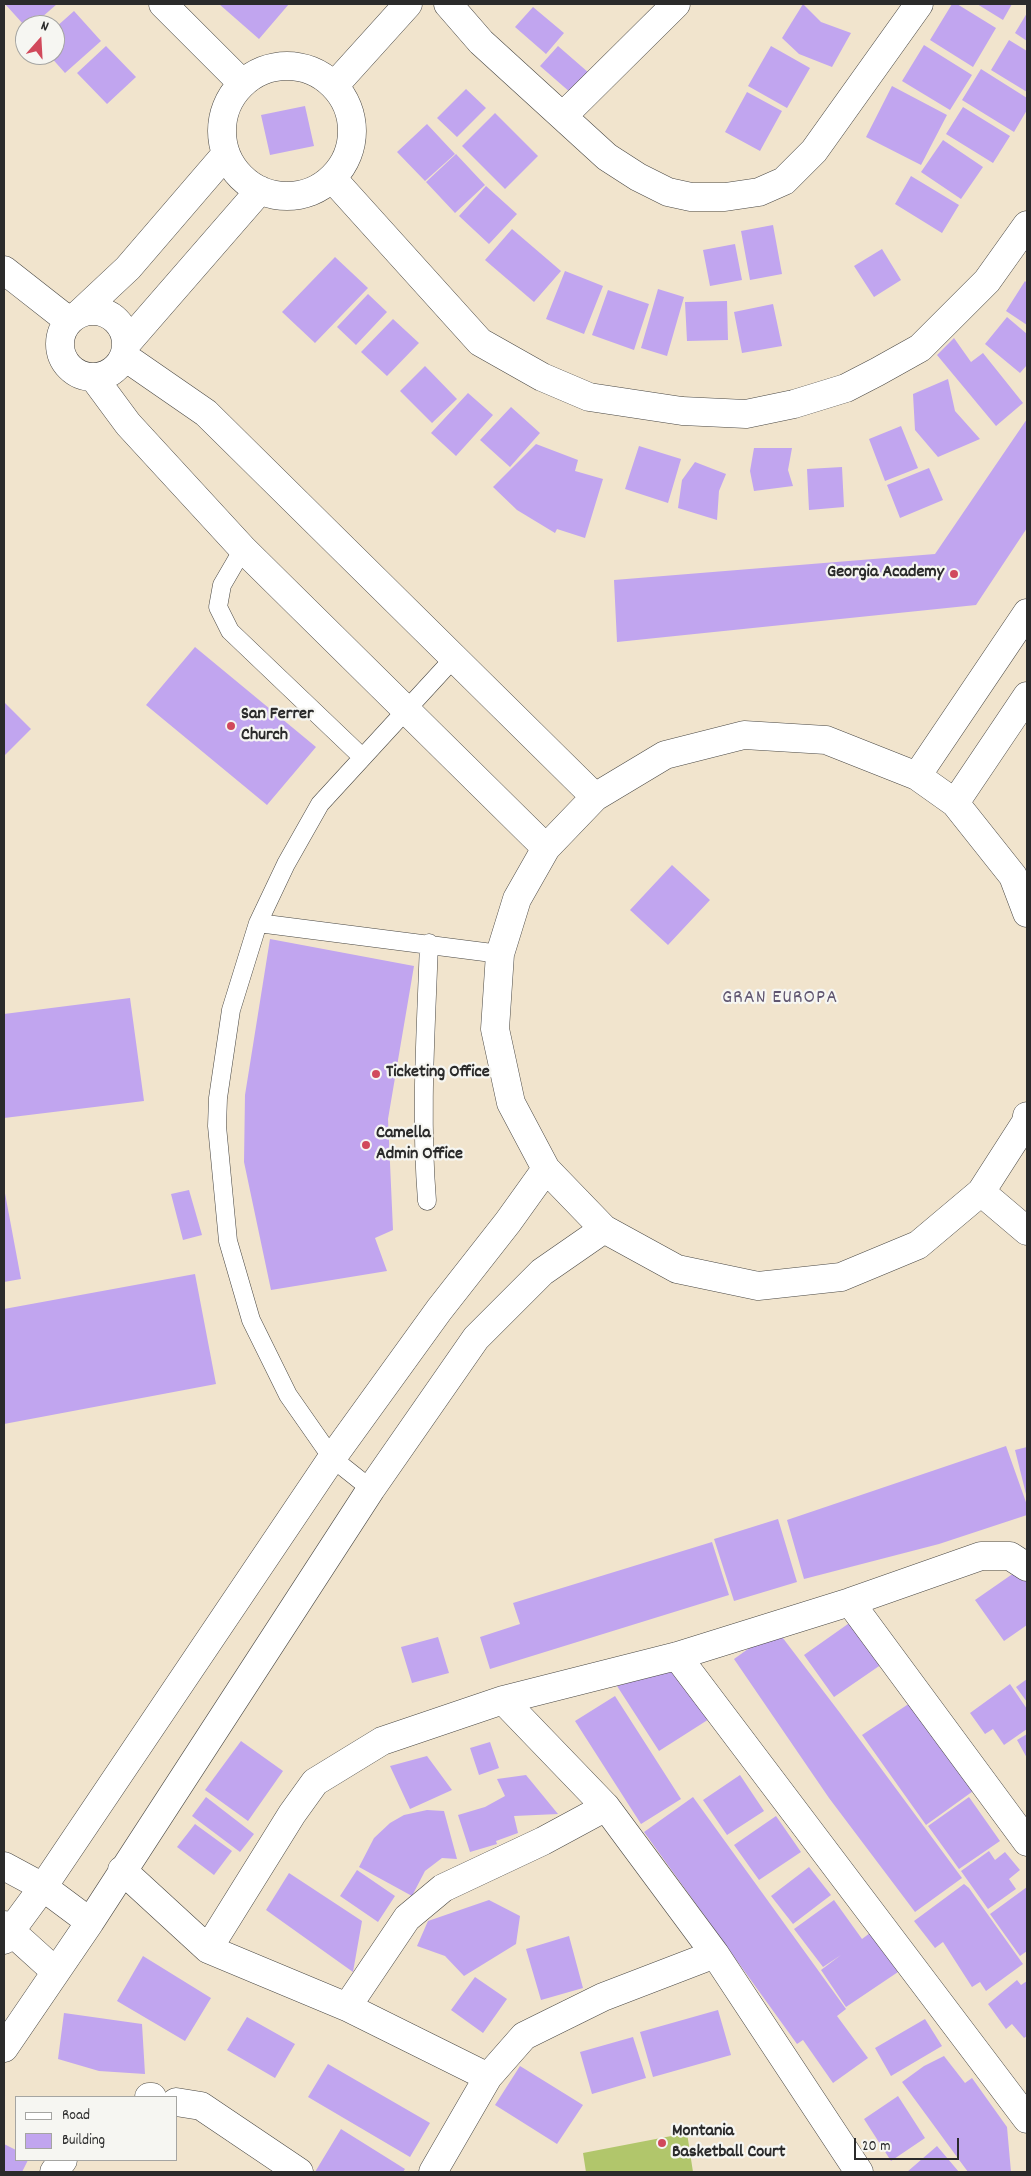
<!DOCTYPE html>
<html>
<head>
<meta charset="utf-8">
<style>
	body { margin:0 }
	#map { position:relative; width:1031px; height:2176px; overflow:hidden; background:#f1e4cd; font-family:Dekko,sans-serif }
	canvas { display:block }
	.frame { position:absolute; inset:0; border:5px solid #2b2b2b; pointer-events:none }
	.legend { position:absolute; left:15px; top:2096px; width:162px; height:65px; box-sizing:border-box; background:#f6f6f2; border:1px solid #a5a5a2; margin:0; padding:6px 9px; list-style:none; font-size:15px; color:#2b2b2b }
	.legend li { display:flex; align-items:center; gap:10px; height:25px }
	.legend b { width:25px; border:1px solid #a5a5a2 }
	.north { position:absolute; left:15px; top:15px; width:50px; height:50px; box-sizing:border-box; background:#f6f6f2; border:1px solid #a5a5a2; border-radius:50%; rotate:19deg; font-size:14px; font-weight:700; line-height:20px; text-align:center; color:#2b2b2b }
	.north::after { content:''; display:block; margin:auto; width:18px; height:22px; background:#d1495b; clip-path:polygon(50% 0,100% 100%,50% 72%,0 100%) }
	.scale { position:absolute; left:854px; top:2138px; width:105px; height:22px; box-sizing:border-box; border:2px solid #2b2b2b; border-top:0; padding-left:6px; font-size:15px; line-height:18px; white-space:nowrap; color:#2b2b2b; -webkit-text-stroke:4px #f6f6f2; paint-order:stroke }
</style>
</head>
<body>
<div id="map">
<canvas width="1031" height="2176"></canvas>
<div class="frame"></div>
<ul class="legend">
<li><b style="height:6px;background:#fff"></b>Road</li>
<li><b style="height:14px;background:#c1a5ef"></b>Building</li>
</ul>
<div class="north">N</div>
<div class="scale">20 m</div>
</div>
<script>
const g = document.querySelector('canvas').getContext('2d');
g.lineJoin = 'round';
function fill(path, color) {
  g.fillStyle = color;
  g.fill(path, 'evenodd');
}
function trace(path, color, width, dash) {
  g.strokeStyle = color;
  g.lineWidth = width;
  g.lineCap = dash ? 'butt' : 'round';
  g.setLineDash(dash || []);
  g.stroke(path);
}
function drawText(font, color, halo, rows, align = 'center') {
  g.font = font + ' Dekko,sans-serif';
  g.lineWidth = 4.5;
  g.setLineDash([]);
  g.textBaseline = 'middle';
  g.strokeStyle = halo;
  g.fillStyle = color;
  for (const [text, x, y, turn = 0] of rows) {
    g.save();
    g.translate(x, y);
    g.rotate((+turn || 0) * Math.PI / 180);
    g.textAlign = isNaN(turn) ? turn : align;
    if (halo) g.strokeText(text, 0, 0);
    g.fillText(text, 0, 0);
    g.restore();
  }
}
const green = new Path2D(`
	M687,2133L693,2172H586L583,2153Z`);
const building = new Path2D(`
	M5,4H57L33,25H24Z
	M219,4H289L259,39Z
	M803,4L821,22L851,33L832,67L799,54L782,38Z
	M952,4H957L996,28L973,67L930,40Z
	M977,4H1012L1003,20Z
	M533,7L564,33L546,54L515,27Z
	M74,11L101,41L65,73L49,55H55V28Z
	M1027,13V41L1015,33Z
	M1009,40L1027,51V92L991,70Z
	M924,45L972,75L950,110L902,81Z
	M106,46L136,77L107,104L77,73Z
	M558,46L589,73L571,93L540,66Z
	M771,46L810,68L787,108L748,86Z
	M981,69L1027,98V110L1014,132L962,100Z
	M892,86L947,115L921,165L866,137Z
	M466,89L486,108L457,137L437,118Z
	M747,92L782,111L760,151L725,132Z
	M305,106L314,146L270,155L261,115Z
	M963,107L1010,136L993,163L946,134Z
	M495,113L538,156L505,189L462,146Z
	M427,124L455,154L425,181L397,152Z
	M943,140L983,167L961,199L921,172Z
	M456,154L485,185L455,213L426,182Z
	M911,176L959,205L942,233L895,204Z
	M486,186L517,214L489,244L459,216Z
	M773,225L782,274L750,280L741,231Z
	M512,229L561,271L534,302L485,260Z
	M735,244L742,280L710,286L703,250Z
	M882,249L901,280L874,297L854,266Z
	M335,257L368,288L315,343L282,312Z
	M565,271L603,286L584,334L546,319Z
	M1025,281L1027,283V325L1006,311Z
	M658,289L684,297L667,356L641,348Z
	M608,290L649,304L634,350L592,335Z
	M368,294L387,312L356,345L337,327Z
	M727,301L728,340L687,341L685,302Z
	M773,304L782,346L742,353L734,312Z
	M1007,317L1027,334V365L1020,373L985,344Z
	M393,319L419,343L387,376L361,352Z
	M954,338L971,362L983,353L1023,403L996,426L937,355Z
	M425,366L457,399L432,423L400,391Z
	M948,379L955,411L980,439L938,457L915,430L913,394Z
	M468,393L493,415L456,456L431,433Z
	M511,407L540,433L510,467L480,440Z
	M1027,419V528L976,605L617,642L614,580L935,554Z
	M901,426L918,468L885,481L869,439Z
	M536,444L578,460L575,471L603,479L585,538L557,529L555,533L517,510L493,487Z
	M639,446L681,459L668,503L625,489Z
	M754,448H792L788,470L793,486L754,491L750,471Z
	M695,462L726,474L719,491L717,520L678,508L682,480Z
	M842,467L844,507L809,510L807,469Z
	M929,468L943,500L900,518L887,485Z
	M195,647L316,747L267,805L146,705Z
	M4,702L31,729L4,756Z
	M672,865L710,900L668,945L630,910Z
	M270,939L414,966L388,1119L393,1230L375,1238L387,1271L271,1290L244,1162L245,1095Z
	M130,998L144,1101L4,1118V1014Z
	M4,1188L21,1279L4,1282Z
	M189,1190L202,1235L183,1240L171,1194Z
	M195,1274L216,1384L4,1424V1309Z
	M1006,1446L1027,1505V1515L939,1544L804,1579L787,1520Z
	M1027,1447V1498L1015,1450Z
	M778,1519L797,1582L734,1601L714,1539Z
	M712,1542L729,1595L490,1669L480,1637L520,1624L513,1603Z
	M1024,1566L1027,1570V1625L1004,1641L975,1600Z
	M855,1619L885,1662L834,1697L804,1655Z
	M776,1629L840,1713L962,1878L915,1912L829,1798L734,1659Z
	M438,1637L449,1673L412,1683L401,1647Z
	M680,1667L717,1714L659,1751L617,1686Z
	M1027,1679V1702L1016,1687Z
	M1010,1684L1027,1709V1729L1004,1745L993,1729L985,1734L970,1713Z
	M615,1696L681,1799L641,1824L575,1721Z
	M913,1701L976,1789L926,1825L862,1735Z
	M1027,1734V1758L1017,1740Z
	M241,1741L283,1771L248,1821L205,1790Z
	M490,1742L499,1768L479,1775L470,1748Z
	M427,1756L452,1790L410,1809L390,1766Z
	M526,1775L558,1814L514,1816L518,1833L496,1841L497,1844L470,1852L458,1815L485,1807L505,1796L497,1779Z
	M740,1775L764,1811L727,1835L703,1800Z
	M206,1797L254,1834L240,1852L192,1816Z
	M693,1797L846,2009L837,2016L868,2058L833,2083L803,2040L797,2044L644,1832Z
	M969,1797L1000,1841L959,1869L928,1826Z
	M427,1810L444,1811L457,1859L442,1858L425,1871L412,1896L359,1867L374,1838L390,1823L404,1815Z
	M776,1816L801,1852L759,1880L734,1845Z
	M195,1824L232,1851L214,1875L177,1847Z
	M989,1851L995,1860L1005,1852L1020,1870L1009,1879L1016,1889L988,1909L961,1871Z
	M809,1867L831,1895L793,1924L771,1896Z
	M357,1870L395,1896L378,1922L340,1896Z
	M289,1873L362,1921L353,1972L266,1910Z
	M964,1884L969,1888L1023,1964L986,1991L980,1982L972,1987L943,1942L935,1948L914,1921Z
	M1027,1887V1951L1020,1956L990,1914Z
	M489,1900L520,1916L516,1944L464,1976L445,1956L417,1946L428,1921Z
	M834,1900L862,1939L870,1933L898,1972L846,2007L821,1970L841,1955L823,1967L794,1929Z
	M569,1936L583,1988L541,2000L526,1949Z
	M143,1956L211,1998L185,2041L117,2001Z
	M475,1977L507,1999L483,2033L451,2010Z
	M1017,1980L1021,1985L1027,1981V2036L1024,2038L1012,2024L1006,2029L988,2004Z
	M718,2010L731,2055L653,2077L640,2032Z
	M64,2013L142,2024L145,2074L99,2071L58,2059Z
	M247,2017L295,2044L275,2078L227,2050Z
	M925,2019L942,2046L891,2076L875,2048Z
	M633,2037L646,2078L592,2094L580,2052Z
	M944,2056L965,2083L972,2078L1007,2127L1011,2172H968L902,2082L924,2066Z
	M328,2064L430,2123L410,2157L308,2097Z
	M520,2066L583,2105L557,2144L495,2105Z
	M898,2096L925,2138L891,2161L864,2119Z
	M341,2129L405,2169L403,2172H315Z
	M4,2144L16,2150V2160H28L22,2172H4Z
	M937,2146L959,2172H907Z`);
const lane = new Path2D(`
	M243,549L222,585L218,607L230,631L361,756
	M258,923L500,954
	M427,1201C420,1115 426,1029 429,943
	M371,1489L332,1458L288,1395L251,1320L228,1241L217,1126L218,1098L231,1010L258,923L286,864L320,804L454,658`);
const street = new Path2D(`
	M163,4L242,83
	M448,4L481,42L607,157L638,177L668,192L691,197H725L759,192L784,181L814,151L919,4
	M222 131a65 65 0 1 1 130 0a65 65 0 1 1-130 0Z
	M334,86L408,4
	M563,116L676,4
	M332,178L480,342L542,377L589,397L682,411L746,414L794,404L846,388L877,372L920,348L987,281L1027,225
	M4,270L69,321
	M60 344a33 33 0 1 1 66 0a33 33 0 1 1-66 0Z
	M80,313L128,268L226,154
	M127,343L260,190
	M125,357L206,413L595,797
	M94,378L128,424L243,549L546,848
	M917,776L1027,613
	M955,803L1027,696
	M1027,913L1013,876L955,803L917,776L826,740L744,735L665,755L595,797L546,848L517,899L500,954L495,1029L511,1103L546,1169L604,1229L677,1269L758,1286L841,1277L918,1245L981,1192L1026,1122L1027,1116
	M981,1192L1027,1231
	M850,1602L1027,1842
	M677,1656L1027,2119
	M503,1700L606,1807L715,1954L859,2172
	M4,1866L43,1887L90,1922
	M122,1870L208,1949L347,2007L488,2077
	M4,1925L56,1972
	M4,1940L43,1887L332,1458L439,1310L508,1222L546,1169
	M208,1949L292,1814L315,1782L382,1741L503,1700L677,1656L850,1602L981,1556H1010L1027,1567
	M347,2007L407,1918L443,1888L543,1841L606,1807
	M4,2048L90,1922L371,1489L476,1338L542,1272L604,1229
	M149,2097H152
	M176,2102L201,2106L299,2172
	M54,2172L63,2160
	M433,2172L488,2077L524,2036L603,1997L715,1954`);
const markers = [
	[954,574,5,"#d1495b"],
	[231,726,5,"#d1495b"],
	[376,1074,5,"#d1495b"],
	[366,1145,5,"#d1495b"],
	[662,2143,5,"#d1495b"]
];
const poiNames = [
	["Georgia Academy",944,574,"right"],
	["San Ferrer",241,716],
	["Church",241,737],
	["Ticketing Office",386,1074],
	["Camella",376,1135],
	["Admin Office",376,1156],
	["Montania",672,2133],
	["Basketball Court",672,2154]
];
const quarterNames = [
	["GRAN EUROPA",780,999]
];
fill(green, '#b1c66b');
fill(building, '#c1a5ef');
trace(lane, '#494743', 19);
trace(street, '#494743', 29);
trace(lane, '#fff', 18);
trace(street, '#fff', 28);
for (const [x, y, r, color] of markers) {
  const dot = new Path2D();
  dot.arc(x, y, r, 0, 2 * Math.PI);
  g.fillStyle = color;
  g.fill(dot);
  trace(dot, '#f6f6f2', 2);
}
drawText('bold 18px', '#2b2b2b', '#f6f6f2', poiNames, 'left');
g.letterSpacing = '1px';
drawText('20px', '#605670', '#f6f6f2', quarterNames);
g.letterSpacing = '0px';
</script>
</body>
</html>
